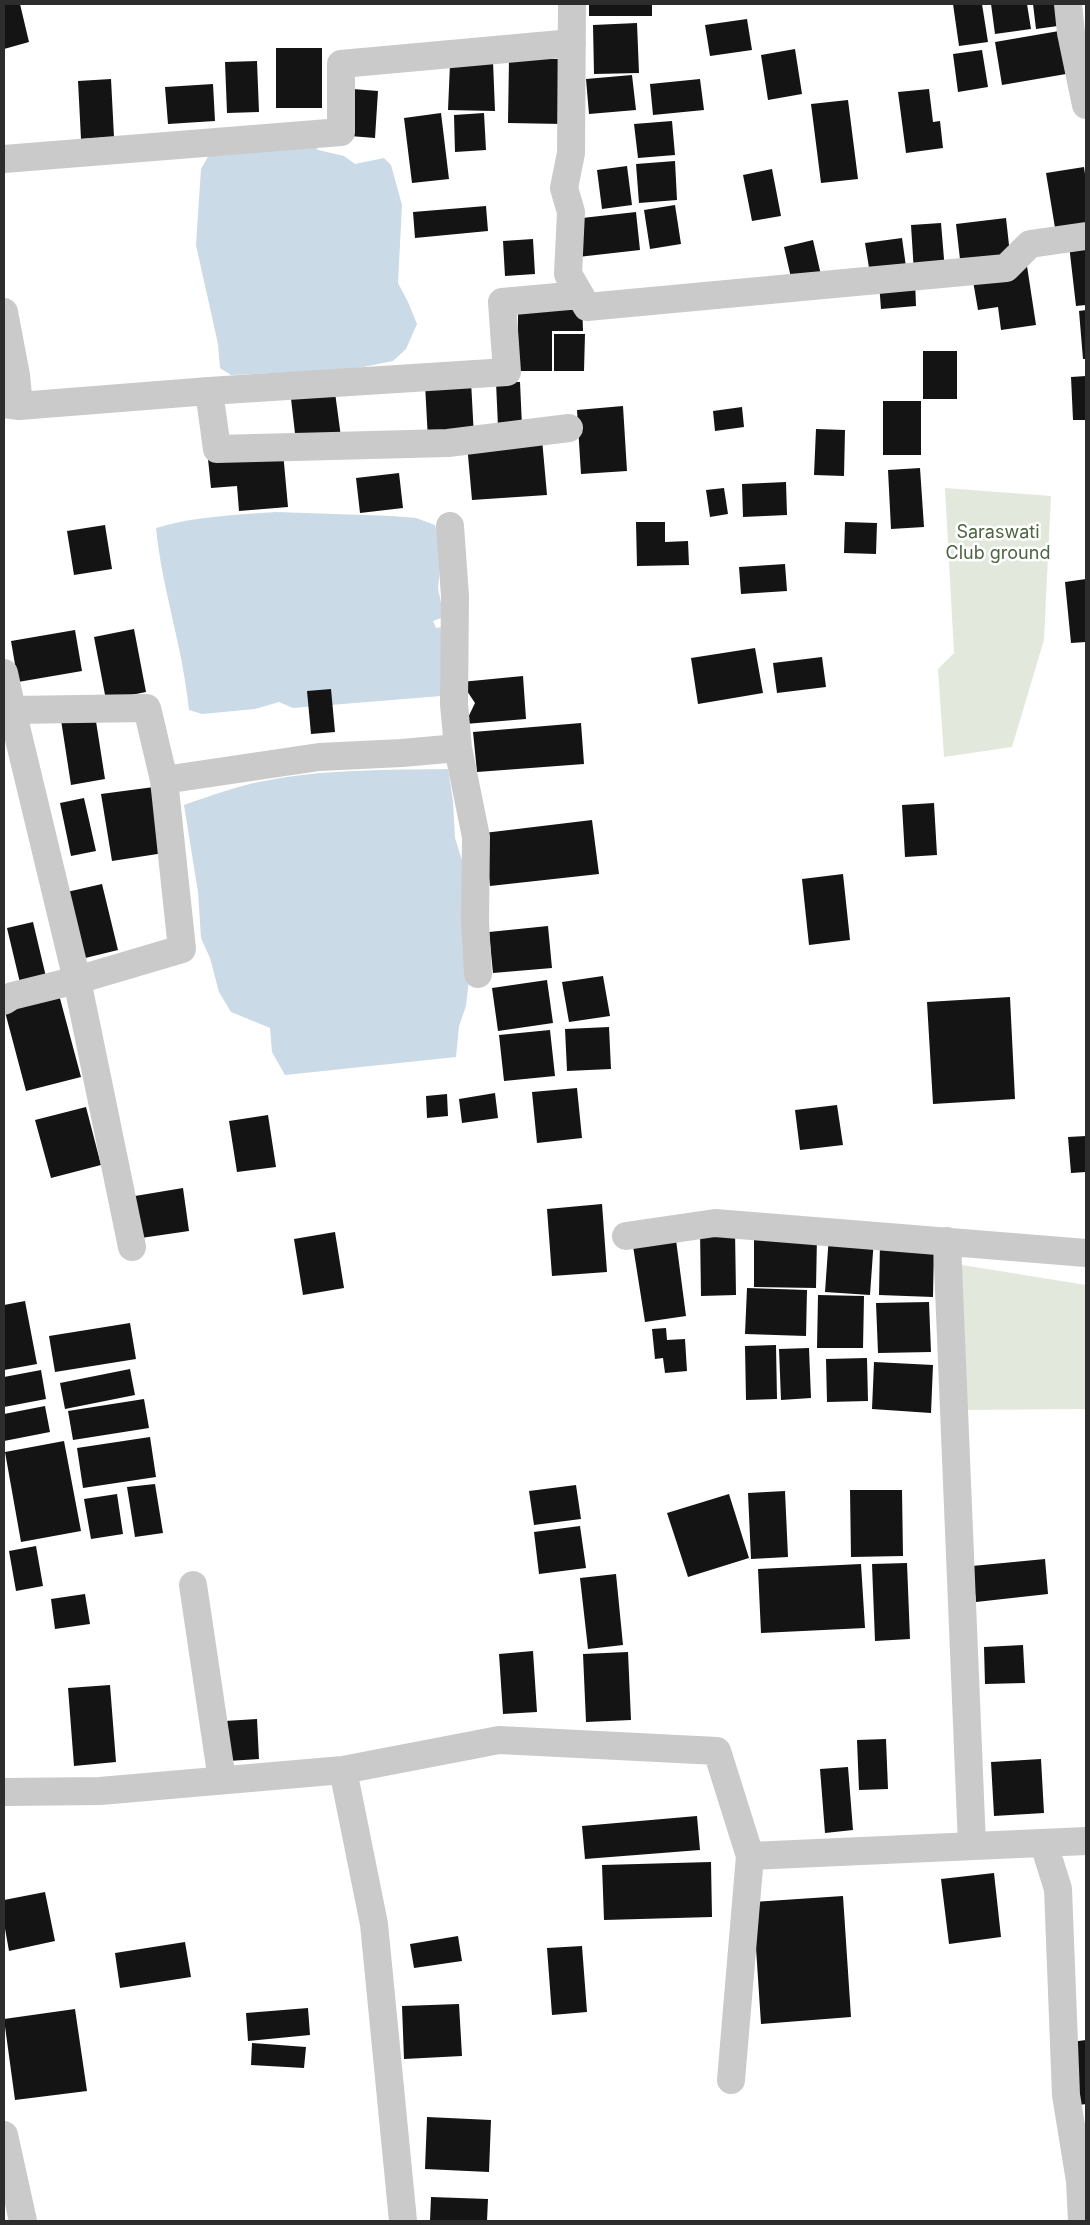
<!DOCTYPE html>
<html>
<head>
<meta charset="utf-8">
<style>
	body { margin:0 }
	#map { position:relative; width:1090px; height:2225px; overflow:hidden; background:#fff; font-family:Inter,sans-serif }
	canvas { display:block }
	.frame { position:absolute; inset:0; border:5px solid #2d2d2d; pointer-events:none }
</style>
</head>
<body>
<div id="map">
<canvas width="1090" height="2225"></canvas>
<div class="frame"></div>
</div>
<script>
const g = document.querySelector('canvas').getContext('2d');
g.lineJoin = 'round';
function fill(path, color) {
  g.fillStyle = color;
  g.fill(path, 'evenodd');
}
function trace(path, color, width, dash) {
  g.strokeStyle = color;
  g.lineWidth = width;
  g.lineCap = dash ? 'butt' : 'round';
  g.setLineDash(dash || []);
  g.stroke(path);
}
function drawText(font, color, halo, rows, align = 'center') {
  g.font = font + ' Inter,sans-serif';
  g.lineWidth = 5;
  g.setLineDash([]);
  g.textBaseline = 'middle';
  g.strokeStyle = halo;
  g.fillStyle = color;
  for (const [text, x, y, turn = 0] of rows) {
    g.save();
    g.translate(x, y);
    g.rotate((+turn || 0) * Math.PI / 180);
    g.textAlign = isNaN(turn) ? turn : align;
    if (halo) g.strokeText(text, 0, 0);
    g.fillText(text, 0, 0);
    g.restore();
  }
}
const green = new Path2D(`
	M945,488L1051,496L1044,640L1012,747L944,757L938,669L954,653Z
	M956,1264L1086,1285V1409L964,1410Z`);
const water = new Path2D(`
	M309,139L318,150L344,156L355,164L384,158L391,165L402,205L398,283L408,302L417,324L406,349L393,361L348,370L231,375L220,368L218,344L196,245L201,169L214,146Z
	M276,512L392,516L416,518L435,525L442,549L438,588L444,617L433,621L436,628L442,627L454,695L293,708L279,702L255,709L202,714L189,710C183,648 162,589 156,528C196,516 235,515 276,512Z
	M448,769L453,801L455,838L464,867L470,971L466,1006L459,1026L456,1057L285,1075L272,1052L270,1028L231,1012L219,992L210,958L201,938L198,892L184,805C210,796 237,786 264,781C324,769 387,770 448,769Z`);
const building = new Path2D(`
	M4,4H20L29,42L4,49Z
	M589,4H652V16H589Z
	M953,4H982L988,42L959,46Z
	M991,4H1027L1031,29L995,34Z
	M1033,4H1062L1065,25L1036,29Z
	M747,19L752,50L710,56L705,25Z
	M637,23L639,73L594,74L593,25Z
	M1059,31L1066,74L1002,85L995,42Z
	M276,48H322V108H276Z
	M795,49L802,94L768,100L761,55Z
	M982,50L988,87L958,92L953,54Z
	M509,59H564L563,124L508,123Z
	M257,61L259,112L227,113L225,62Z
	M493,61L495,111L448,110L450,64Z
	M632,75L636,110L589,114L586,79Z
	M111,79L114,137L81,139L78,81Z
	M700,79L704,110L653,115L650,84Z
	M213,84L215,121L168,124L165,87Z
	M353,89L378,91L375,138L350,136Z
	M929,89L933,122L940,121L943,148L906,153L898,92Z
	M848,100L858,179L821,183L811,104Z
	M441,113L449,179L412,183L404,118Z
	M484,113L486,150L455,152L454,115Z
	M672,121L675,155L638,158L634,124Z
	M675,161L677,200L639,203L636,164Z
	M627,166L632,205L602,209L597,170Z
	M1084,167L1086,181V236L1057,240L1046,173Z
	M772,169L781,216L752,221L743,175Z
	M675,205L681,244L650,249L644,210Z
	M486,206L488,231L415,238L413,212Z
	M636,212L640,250L578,257L573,219Z
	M1006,218L1011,263L961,268L956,224Z
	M941,223L945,271L914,273L911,225Z
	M902,238L907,274L871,280L865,243Z
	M533,239L535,274L505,276L503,241Z
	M813,240L821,275L792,282L784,247Z
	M1086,243V305L1076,306L1069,245Z
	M1027,266L1036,325L1001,330L998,307L978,310L972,275Z
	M915,280L916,306L881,309L879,283Z
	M518,301H582L583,331H552V371H518Z
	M1086,310V359H1083L1079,311Z
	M554,334H585L584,371H554Z
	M923,351H957V399H923Z
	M1086,376V420H1073L1071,377Z
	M471,381L474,437L428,440L425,384Z
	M496,382H520L522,426L498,427Z
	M334,385L341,437L296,442L290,390Z
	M883,401H921V455H883Z
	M623,406L627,471L581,474L577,410Z
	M742,407L744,427L715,431L713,411Z
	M816,429L845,430L844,476L814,475Z
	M542,439L547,495L472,500L467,444Z
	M283,452L288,507L239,511L237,486L211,488L208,459Z
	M920,468L924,527L891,529L888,470Z
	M399,473L403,508L360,513L356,478Z
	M786,482L787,515L743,517L742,484Z
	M724,488L728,514L710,517L706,490Z
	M636,522H665V542L688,541L689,565L637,566Z
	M845,522L877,523L876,554L844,553Z
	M105,525L112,569L74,575L67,531Z
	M785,564L787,591L741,594L739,567Z
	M1086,579V642L1071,643L1065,582Z
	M134,629L146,692L106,700L94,637Z
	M75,630L82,671L18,682L11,641Z
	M755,648L763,693L698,704L691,658Z
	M822,657L826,687L777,693L773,663Z
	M523,676L526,719L465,724L475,703L461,682Z
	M331,689L335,732L311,734L307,691Z
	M95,715L105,779L71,785L61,720Z
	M581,723L584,764L477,772L473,732Z
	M154,787L164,853L112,861L101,794Z
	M84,798L96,851L71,856L60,803Z
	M934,803L937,855L905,857L902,805Z
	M592,820L599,874L490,886L484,833Z
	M843,874L850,940L809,945L802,879Z
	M102,884L118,950L73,961L58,894Z
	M33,922L47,981L21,987L7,928Z
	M548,926L552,968L493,973L489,932Z
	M603,976L610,1016L569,1022L562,982Z
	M547,980L553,1023L498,1031L492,988Z
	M58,991L81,1077L26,1091L4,1008Z
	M1010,997L1015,1099L933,1104L927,1002Z
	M609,1027L611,1069L567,1071L565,1029Z
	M550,1030L555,1076L504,1081L499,1035Z
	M577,1088L582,1138L537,1143L532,1092Z
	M495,1093L498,1118L462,1123L459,1099Z
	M447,1094L448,1116L427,1118L426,1096Z
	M837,1105L843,1145L800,1150L795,1110Z
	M86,1107L101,1165L51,1178L35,1120Z
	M268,1115L276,1167L237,1172L229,1121Z
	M1086,1136V1172L1071,1173L1068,1137Z
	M183,1188L189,1231L141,1238L135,1196Z
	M602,1204L607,1272L552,1276L547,1209Z
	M700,1230H735L736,1295L701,1296Z
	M335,1232L344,1288L303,1295L294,1239Z
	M754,1235L817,1236L816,1288L754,1287Z
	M829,1235L874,1238L870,1295L825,1292Z
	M676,1240L686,1316L645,1322L633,1246Z
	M880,1241L934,1243L933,1297L879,1295Z
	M747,1288L807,1290L806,1336L745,1334Z
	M818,1295L864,1296L863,1348H817Z
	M25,1301L37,1364L4,1370V1305Z
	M929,1302L931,1352L878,1353L876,1303Z
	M130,1323L136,1359L55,1372L49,1336Z
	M666,1328L667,1340L685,1339L687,1371L665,1373L663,1358L655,1359L652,1329Z
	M776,1345L777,1399L746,1400L745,1346Z
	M809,1348L811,1398L781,1400L779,1349Z
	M867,1358L868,1401L827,1402L826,1359Z
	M874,1362L933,1365L931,1413L872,1409Z
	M130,1369L135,1395L65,1409L60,1383Z
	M41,1370L46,1399L4,1407V1377Z
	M144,1399L149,1428L73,1440L68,1411Z
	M45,1406L50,1432L4,1441V1414Z
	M150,1437L156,1477L83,1488L77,1448Z
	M64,1441L81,1531L21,1542L5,1452Z
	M155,1484L163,1533L135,1537L127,1487Z
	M576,1485L581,1519L534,1525L529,1491Z
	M850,1490H902L903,1556L851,1557Z
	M785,1491L788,1557L751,1559L748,1493Z
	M117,1494L123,1534L91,1539L84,1499Z
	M729,1494L749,1558L688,1577L667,1513Z
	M580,1526L586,1568L539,1574L534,1532Z
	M36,1546L43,1586L16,1591L9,1551Z
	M1045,1559L1048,1594L976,1602L972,1566Z
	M907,1563L910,1639L875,1641L872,1564Z
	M861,1564L865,1628L761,1633L758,1569Z
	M616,1574L623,1645L588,1649L580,1578Z
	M85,1594L90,1624L55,1629L51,1599Z
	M1023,1645L1025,1683L985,1684L984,1647Z
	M533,1651L537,1712L503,1714L499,1654Z
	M628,1652L631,1720L586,1722L583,1654Z
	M110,1685L116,1762L74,1766L68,1688Z
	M257,1719L259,1759L228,1761L225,1721Z
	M886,1739L888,1789L859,1790L857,1740Z
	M1041,1759L1044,1813L994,1816L991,1762Z
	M848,1767L853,1830L825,1833L820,1769Z
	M697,1816L700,1850L585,1859L582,1826Z
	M711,1862L712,1917L604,1920L602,1865Z
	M994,1873L1001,1937L949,1944L941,1879Z
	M45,1892L55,1941L9,1951L4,1923V1900Z
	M843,1896L851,2017L761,2024L753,1902Z
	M458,1936L462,1961L414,1968L410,1944Z
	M185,1942L191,1977L120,1988L115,1953Z
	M582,1946L587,2012L552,2015L547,1948Z
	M459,2004L462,2056L404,2059L402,2006Z
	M308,2008L310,2035L248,2041L246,2013Z
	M75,2009L87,2091L15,2100L4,2019Z
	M1086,2040V2104L1079,2105L1071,2042Z
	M252,2043L306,2047L304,2068L251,2065Z
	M427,2117L491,2120L489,2172L425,2169Z
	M431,2197L488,2199L487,2221H430Z`);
const street = new Path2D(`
	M572,4L571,153L564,188L571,212L568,274L587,307L1006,268L1030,244L1086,236
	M1068,4L1071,33L1086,105
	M4,159L341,132V64L572,43
	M4,312L16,375L19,406L4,404
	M209,391L507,372L502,302L580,295
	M19,406L209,391L217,449L448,443L569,428
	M450,526L455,596L454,704L458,748
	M4,673L12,710L147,708L164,780L182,949L77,980L12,996L4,1001
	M12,710L77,980L132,1247
	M164,780L319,757L402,753L458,748L476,837L475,922L478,974
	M626,1236L715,1223L1086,1253
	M947,1241L972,1845
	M193,1585L222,1780
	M343,1770L374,1924L403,2221
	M4,1792L100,1791L343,1770L499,1740L717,1751L750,1856L1086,1841
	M1044,1844L1058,1889L1066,2095L1080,2181L1082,2221
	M731,2080L750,1856
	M4,2135L23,2221`);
const parkNames = [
	["Saraswati",998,533],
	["Club ground",998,554]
];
fill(green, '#e2e9dc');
fill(water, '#cbdae7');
fill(building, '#141414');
trace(street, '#cacaca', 28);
drawText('18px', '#4e6440', '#fff', parkNames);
</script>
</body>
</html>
